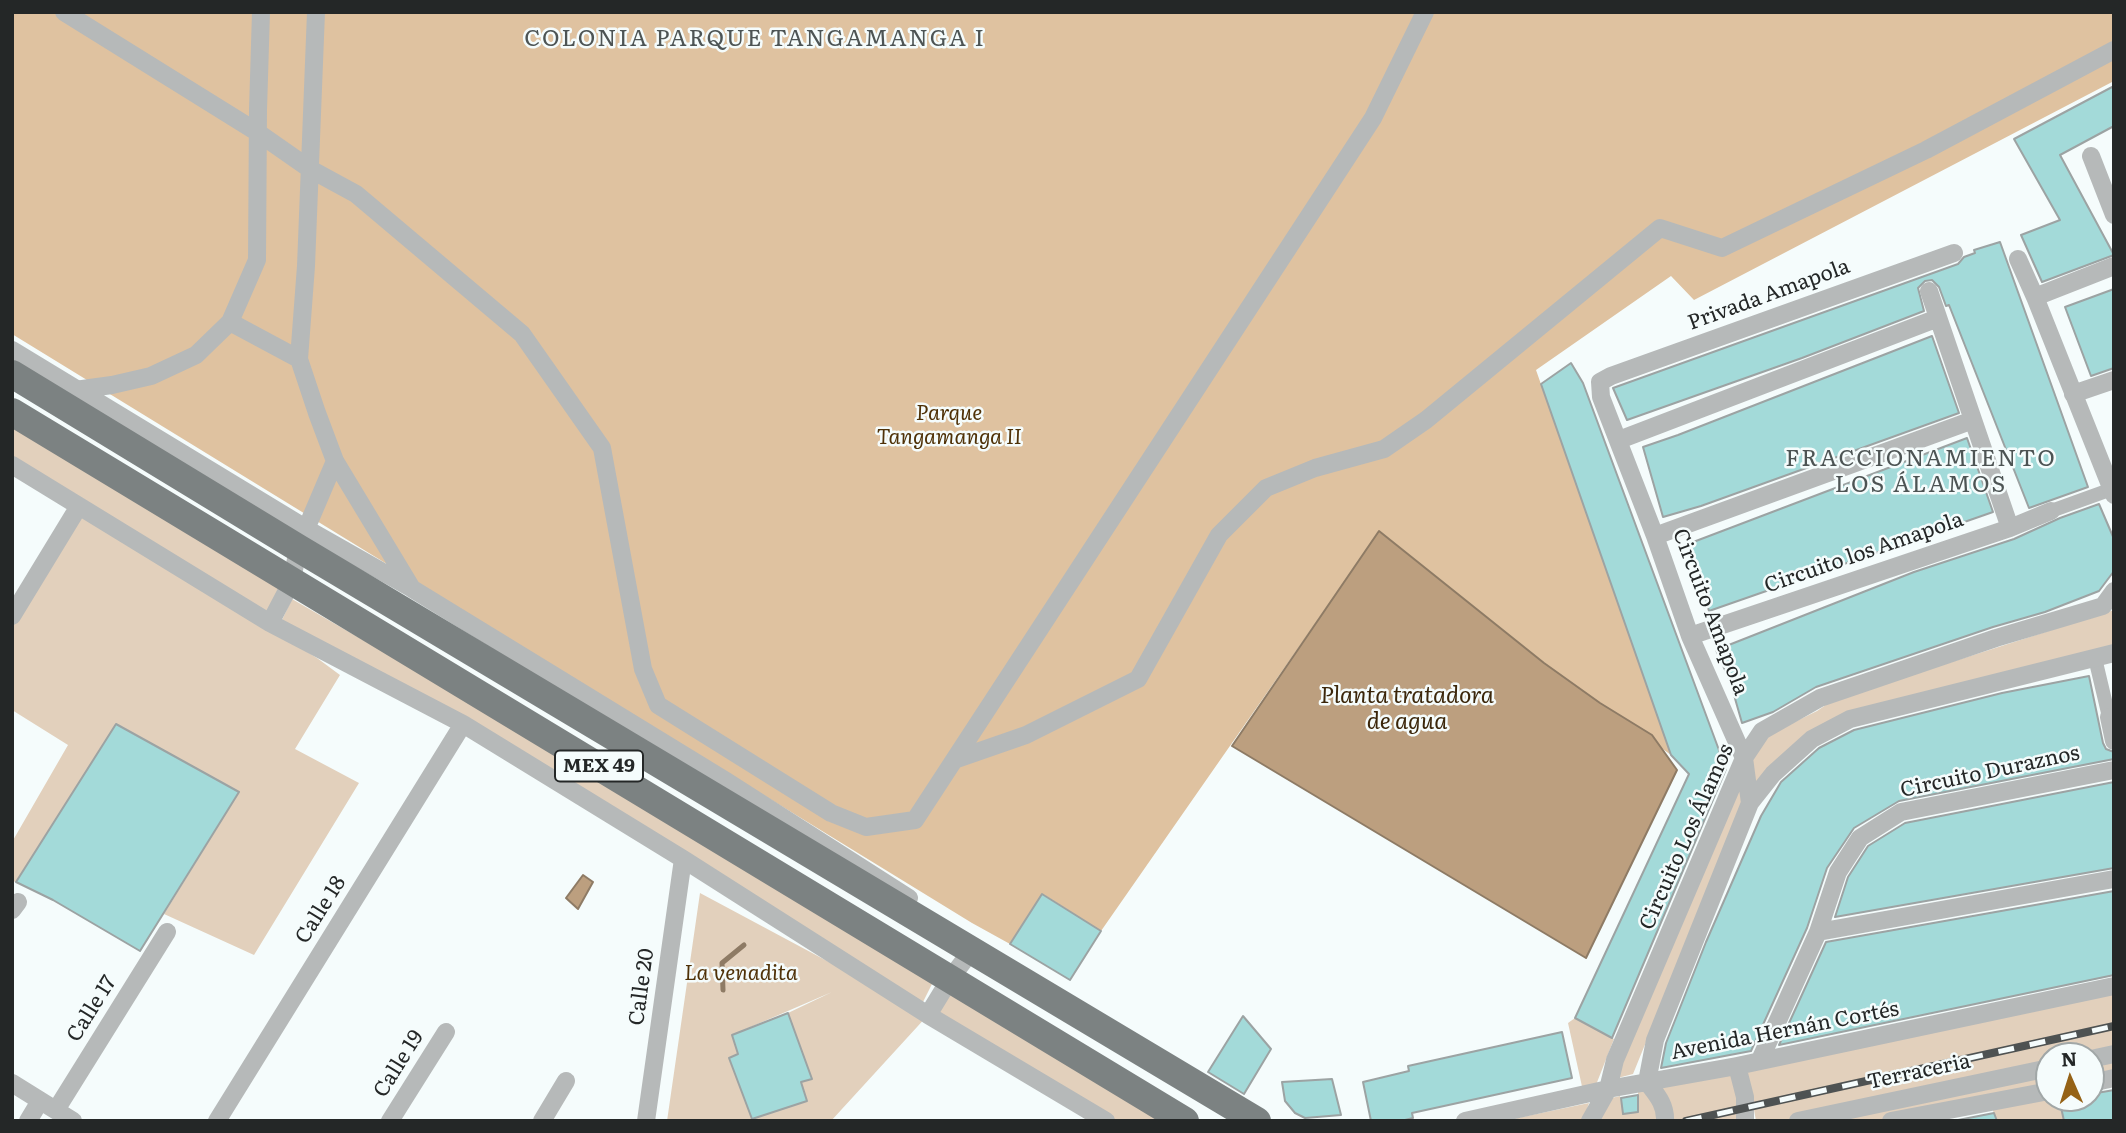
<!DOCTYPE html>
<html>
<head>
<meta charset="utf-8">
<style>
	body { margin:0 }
	#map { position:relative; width:2126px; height:1133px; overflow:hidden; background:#f5fcfc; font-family:Literata,serif }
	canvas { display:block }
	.frame { position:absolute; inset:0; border:14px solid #242727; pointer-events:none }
	.north { position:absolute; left:2035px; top:1042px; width:70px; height:70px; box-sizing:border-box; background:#f5fcfc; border:2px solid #a1a7a7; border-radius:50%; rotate:357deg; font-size:19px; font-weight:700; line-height:28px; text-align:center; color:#242727 }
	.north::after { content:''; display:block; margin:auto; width:24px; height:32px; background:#956216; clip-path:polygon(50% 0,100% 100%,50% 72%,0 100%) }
</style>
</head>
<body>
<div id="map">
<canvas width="2126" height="1133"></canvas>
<div class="frame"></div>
<div class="north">N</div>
</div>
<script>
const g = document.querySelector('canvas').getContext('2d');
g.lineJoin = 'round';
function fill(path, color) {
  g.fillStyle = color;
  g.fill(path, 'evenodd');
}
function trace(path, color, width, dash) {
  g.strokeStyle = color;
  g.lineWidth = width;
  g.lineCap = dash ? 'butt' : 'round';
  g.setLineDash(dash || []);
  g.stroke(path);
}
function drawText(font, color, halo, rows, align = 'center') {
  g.font = font + ' Literata,serif';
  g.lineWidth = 5;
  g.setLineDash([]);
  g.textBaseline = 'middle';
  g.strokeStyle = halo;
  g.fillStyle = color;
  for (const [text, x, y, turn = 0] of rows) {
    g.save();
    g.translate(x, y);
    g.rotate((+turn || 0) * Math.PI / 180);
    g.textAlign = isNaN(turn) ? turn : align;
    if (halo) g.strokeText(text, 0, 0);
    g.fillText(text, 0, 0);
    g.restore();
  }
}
const green = new Path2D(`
	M12,423L281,586L267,614L12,458Z
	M80,512L317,658L340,675L295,749L359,783L254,955L164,914L239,792L117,724L16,882L12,881V842L68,745L12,710V619Z
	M292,599L938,972L923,1002L282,620Z
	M2114,610V645L1837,719L1749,789L1633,1074L1610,1080L1739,770L1768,735L1817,711L1833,700Z
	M700,893L928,1015L831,1121H667ZM832,992L788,1013L812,1079L801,1082L807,1101L752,1119L729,1059L738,1054L732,1035Z
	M950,991L1166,1121H1104L932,1018Z
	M2114,992V1071L2091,1075V1056H2049V1084L1873,1121H1756L1747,1070Z
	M1575,1018L1614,1039L1594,1090L1583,1091L1568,1023Z
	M1736,1071L1743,1121H1595L1603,1100L1620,1096L1624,1114L1638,1112V1091Z
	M2059,1098L2064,1121H1997L1990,1103Z
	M1589,1103L1583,1121H1503Z`);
const forest = new Path2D(`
	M12,12H2114V81L1694,300L1671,276L1536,370L1671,755L1544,663L1379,532L1101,931L1043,894L1010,944L972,923L12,334Z`);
const water = new Path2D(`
	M1379,531L1544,663L1600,703L1652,735L1677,770L1586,958L1232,746Z
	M583,875L593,882L578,909L566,898Z`);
const stream = new Path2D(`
	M723,990L722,963L744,945`);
const building = new Path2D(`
	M2114,86V126L2060,155L2114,255L2042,282L2021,235L2060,220L2014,139Z
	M2000,242L2088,487L2029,508L1949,305L1946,306L1939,287L1932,280L1925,281L1918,288L1924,311L1802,358L1627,420L1613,388L1958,264L1964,257L1975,253L1974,250Z
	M2114,289V368L2091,376L2065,307Z
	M1932,336L1959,413L1701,506L1663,517L1643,447L1678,435Z
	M1571,363L1583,383L1726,769L1612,1038L1575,1018L1689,774L1671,755L1541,384Z
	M1967,438L1993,512L1709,611L1688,544Z
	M2099,504L2114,539V571L2099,591L2045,612L1993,627L1816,687L1773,712L1742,723L1730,681L1716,650L1914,572L2014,539L2060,518Z
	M2089,676L2103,743L2106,749L2114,752V759L1899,801L1854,828L1827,868L1807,928L1751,1051L1661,1068L1666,1043L1706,942L1761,816L1781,782L1819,748L1854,730L2002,693Z
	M116,724L239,792L140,951L53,900L16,882Z
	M2114,782V868L1835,917L1848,877L1868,846L1905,823Z
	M2114,891V975L1779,1045L1826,942Z
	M1042,894L1101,931L1070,980L1010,944Z
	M788,1013L812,1079L801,1082L807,1101L752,1119L729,1058L738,1054L732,1035Z
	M1243,1016L1271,1049L1244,1094L1208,1072Z
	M1562,1032L1572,1078L1412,1113L1413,1118L1401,1121H1371L1363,1082L1409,1071L1408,1066Z
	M1332,1079L1341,1115L1305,1118L1295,1113L1285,1101L1282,1082Z
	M2114,1090V1121H2064L2059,1098H2091V1094Z
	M1638,1095V1112L1623,1114L1621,1098Z
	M1994,1113L1997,1121H1953Z`);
const pedestrian = new Path2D(`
	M2051,511L2112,489
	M2095,658L2109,717`);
const minor = new Path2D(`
	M64,12L257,132L310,169L356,194L522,334L602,448L643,669L658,705L831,813L866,827L915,820L1373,118L1425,12
	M316,12L306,266L299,359L317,413L335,461L411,587
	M2091,156L2114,215
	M2018,259L2035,297L2114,495
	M1929,291L2010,528
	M2035,297L2114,266
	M230,322L299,359
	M12,350L307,529L411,588L726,781L909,898
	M75,390L112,385L151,376L196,355L230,322L257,260L258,110L261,12
	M2073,394L2114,380
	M1619,440L1938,318
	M12,465L270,623L463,724L683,859L928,1015L1106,1121
	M1655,536L1973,420
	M12,616L79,506
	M270,623L292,581L298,548L335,461
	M1690,636L2010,528L2051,511
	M2109,717L2114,741
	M954,760L1026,735L1138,679L1219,535L1266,488L1315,468L1384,449L1426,420L1660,228L1722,248L1926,150L2114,50
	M1750,803L1744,758L1690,636L1655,536L1601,397L1600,382L1611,376L1954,253
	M12,910L18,902
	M1818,932L2114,879
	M928,1015L950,979L972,950L966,944
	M2091,1059L2114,1054
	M1760,1060L1818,932L1838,872L1860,838L1901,812L2114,770
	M1737,1066L1745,1097V1121
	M12,1083L73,1121
	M2091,1083L2114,1078
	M56,1110L167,932
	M28,1121L40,1101
	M217,1121L463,724
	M390,1121L446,1032
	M542,1121L566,1081
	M646,1121L683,859
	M1465,1121L1608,1089L1737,1066L2114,986
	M1590,1121L1608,1089L1615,1060L1744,758L1762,731L1820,698L1996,638L2103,606L2114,591
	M1665,1121C1666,1104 1656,1094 1647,1082L1655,1040L1750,803L1773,774L1812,739L1850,719L2114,653
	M1798,1121L2049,1068
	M1891,1121L2049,1091`);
const primary = new Path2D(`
	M12,374L298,548L1257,1121
	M12,412L1185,1121`);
const rail = new Path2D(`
	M1686,1121L2114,1026`);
const shields = [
	[599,766,88]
];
const shieldNames = [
	["MEX 49",599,766]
];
const streetNames = [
	["Privada Amapola",1769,295,-20],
	["Circuito los Amapola",1864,553,-19],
	["Circuito Amapola",1710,612,69],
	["Circuito Duraznos",1990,772,-12],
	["Circuito Los Álamos",1687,837,-66],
	["Calle 18",321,910,-58],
	["Calle 20",642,987,-82],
	["Calle 17",92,1009,-58],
	["Avenida Hernán Cortés",1785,1031,-11],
	["Calle 19",399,1064,-58],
	["Terraceria",1919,1072,-12]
];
const parkNames = [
	["Parque",949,414],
	["Tangamanga II",949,438],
	["La venadita",741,974]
];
const neighbourhoodNames = [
	["COLONIA PARQUE TANGAMANGA I",755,39],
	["FRACCIONAMIENTO",1921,459],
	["LOS ÁLAMOS",1921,485]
];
const waterNames = [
	["Planta tratadora",1407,696],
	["de agua",1407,722]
];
fill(green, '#e2d0bc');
fill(forest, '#dfc2a0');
fill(water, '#bc9f7f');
trace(water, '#8e7b65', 2);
trace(stream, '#8e7b65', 5);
fill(building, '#a3dad9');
trace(building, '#9ca3a3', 2);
trace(pedestrian, '#b6b9b9', 14);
trace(minor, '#b6b9b9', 18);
trace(primary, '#7c8282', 28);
trace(rail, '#4e5252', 8);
trace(rail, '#f5fcfc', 5, [16]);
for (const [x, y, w] of shields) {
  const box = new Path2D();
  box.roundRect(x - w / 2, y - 15.5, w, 31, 5);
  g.fillStyle = '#f5fcfc';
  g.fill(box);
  trace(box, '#242727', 2);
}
drawText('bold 19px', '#242727', null, shieldNames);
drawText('21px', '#242727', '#f5fcfc', streetNames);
drawText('italic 21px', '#4f3107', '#f5fcfc', parkNames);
g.letterSpacing = '2px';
drawText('23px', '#4d5454', '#f5fcfc', neighbourhoodNames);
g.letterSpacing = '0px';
drawText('italic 23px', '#3b260a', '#f5fcfc', waterNames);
</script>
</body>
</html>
